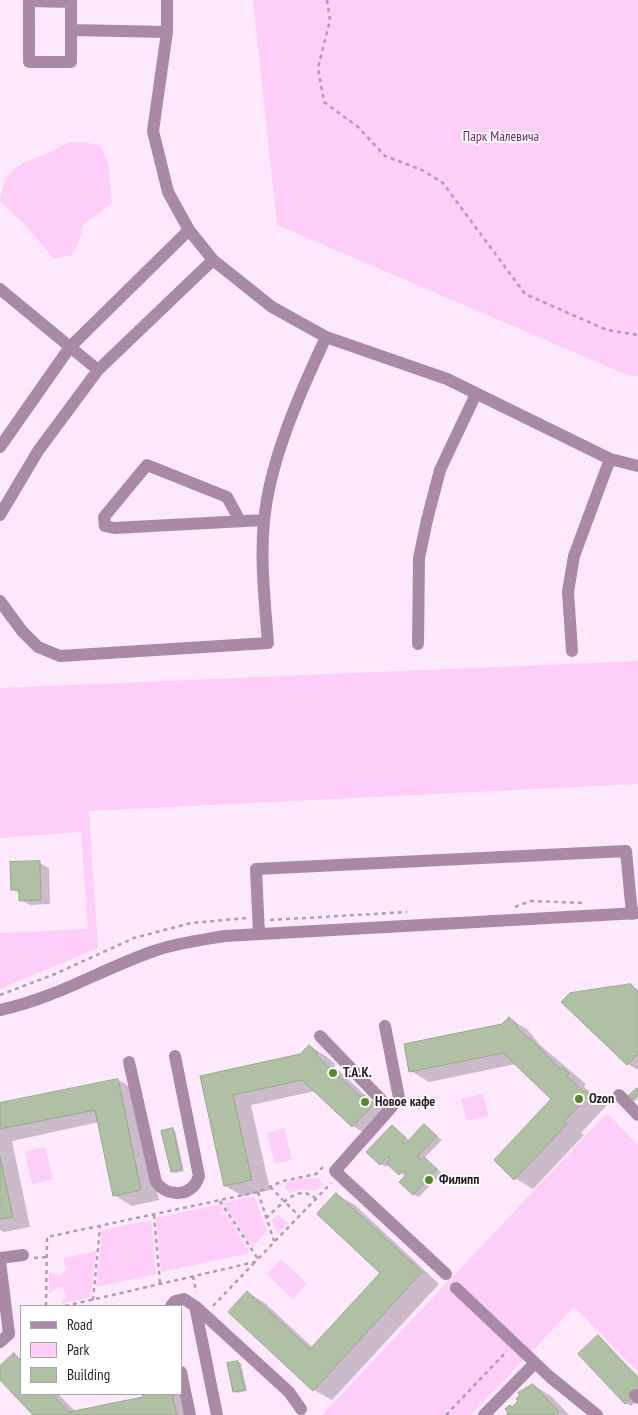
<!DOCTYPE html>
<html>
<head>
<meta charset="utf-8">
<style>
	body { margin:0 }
	#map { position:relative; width:638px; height:1415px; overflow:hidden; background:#fee9fc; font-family:"PT Sans Narrow",sans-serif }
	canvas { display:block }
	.legend { position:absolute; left:20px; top:1305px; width:162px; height:90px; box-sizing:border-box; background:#fff; border:1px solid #a9a5a9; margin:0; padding:6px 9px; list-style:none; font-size:15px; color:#281e27 }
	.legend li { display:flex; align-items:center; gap:10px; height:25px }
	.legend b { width:25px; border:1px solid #a9a5a9 }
</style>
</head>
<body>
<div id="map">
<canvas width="638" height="1415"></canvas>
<ul class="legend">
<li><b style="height:6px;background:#a98aa5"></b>Road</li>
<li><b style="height:14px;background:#fdcef8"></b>Park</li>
<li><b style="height:14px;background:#afc0a4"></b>Building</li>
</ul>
</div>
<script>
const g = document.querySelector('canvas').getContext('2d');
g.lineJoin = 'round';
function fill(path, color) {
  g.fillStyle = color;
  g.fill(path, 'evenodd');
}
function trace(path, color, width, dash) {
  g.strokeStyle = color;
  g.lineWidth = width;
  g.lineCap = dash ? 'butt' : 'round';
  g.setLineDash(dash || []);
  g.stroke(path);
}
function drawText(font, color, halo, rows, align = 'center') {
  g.font = font + ' "PT Sans Narrow",sans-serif';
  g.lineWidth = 4;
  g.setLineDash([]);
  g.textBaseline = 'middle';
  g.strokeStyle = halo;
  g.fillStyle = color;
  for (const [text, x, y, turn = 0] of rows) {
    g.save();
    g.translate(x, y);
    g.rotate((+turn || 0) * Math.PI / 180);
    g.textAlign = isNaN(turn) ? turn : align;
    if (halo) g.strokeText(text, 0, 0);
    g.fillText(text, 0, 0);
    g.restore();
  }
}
const green = new Path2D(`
	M253,0H638V376L627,375L277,225Z
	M82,142L100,145L108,163L112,203L83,225L79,242L72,255L54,259L29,229L0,201C5,168 17,166 45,154C64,146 60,143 82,142Z
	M638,661V784L89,811L98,948L0,989V933L88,929L81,832L0,838V688Z
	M483,1094L489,1116L467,1121L461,1099Z
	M607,1113L638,1145V1372L574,1307L471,1415H322Z
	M284,1128L292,1160L275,1164L267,1133Z
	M45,1147L53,1179L32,1184L25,1152Z
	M318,1178L324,1184L316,1191L301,1189L291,1193L285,1188L287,1183L301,1179Z
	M254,1196L267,1231L252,1247L223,1203Z
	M220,1204L224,1211L220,1212L221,1215L226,1214L249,1251L246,1254L161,1272L156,1218Z
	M277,1214L288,1223L277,1234L272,1220Z
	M151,1220L156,1274L96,1287L102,1230Z
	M96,1251L91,1297L62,1304L66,1296L63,1288L57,1287L49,1294V1273L61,1275L67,1269L63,1258Z
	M281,1259L307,1284L293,1299L267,1274Z`);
const shadow = new Path2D(`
	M39,863L49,868L50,904L30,905L21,900V894L12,889Z
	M630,986L638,990V1070L628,1064Z
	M509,1019L527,1029L540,1045L586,1084L584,1087L594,1096L607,1105L581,1133L584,1135L533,1189L515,1178L553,1099L516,1064L429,1082L411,1071L503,1025Z
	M309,1046L327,1057L335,1064L334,1066L369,1099L382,1107L371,1137L353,1126L315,1091L251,1105L270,1190L243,1196L225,1186L201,1077L301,1055Z
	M118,1080L136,1090L159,1200L132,1206L114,1195L99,1122L12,1141L30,1227L4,1232L0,1230V1104Z
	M637,1090L638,1098L634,1102L632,1100Z
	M424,1126L442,1140L424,1158L442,1173L419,1197L413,1194L406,1177L389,1164L386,1167L381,1164L392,1127L410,1141Z
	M172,1130L175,1131L184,1171L175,1173L172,1171Z
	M337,1195L355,1205L439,1284L332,1400L314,1390L247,1293L265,1303L313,1348L382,1273Z
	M598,1337L638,1376V1400L631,1406L626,1403Z
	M14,1355L21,1359V1394H58L76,1412L144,1398V1394H181V1365L192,1415H35L0,1378V1368Z
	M238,1362L241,1363L247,1391L237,1393L234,1391L228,1364Z
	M533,1385L551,1396L569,1415H508Z`);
const building = new Path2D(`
	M40,861L41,900L19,901V890H11L10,862Z
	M631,984L638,992V1054L627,1065L561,1002L570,993Z
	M509,1017L518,1025L516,1027L529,1039L530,1038L561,1070L563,1068L569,1073L567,1076L584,1092L586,1090L590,1094L564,1122L567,1124L514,1180L494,1160L551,1099L503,1053L409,1072L404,1044L502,1024Z
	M309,1045L318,1053L316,1055L362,1098L364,1095L374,1104L352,1127L302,1080L233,1095L252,1180L224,1186L200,1076L300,1054Z
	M118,1079L141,1190L113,1196L95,1110L0,1129V1103Z
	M637,1088L638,1094L631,1101L627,1097Z
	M424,1124L437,1136L417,1157L421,1160L424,1157L437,1169L413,1195L399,1182L407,1174L403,1171L399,1175L386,1163L390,1159L388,1156L380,1165L366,1152L392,1125L406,1138L402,1142L405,1144Z
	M173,1128L182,1169L171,1172L161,1131Z
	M0,1157L13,1217L0,1219Z
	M336,1193L422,1272L313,1391L228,1312L247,1291L310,1349L380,1273L317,1214Z
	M598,1335L638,1378V1392L625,1404L578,1354Z
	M14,1353L21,1361V1394H52L69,1412L143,1397L142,1394H172L177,1415H33L0,1380V1366Z
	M238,1361L245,1390L233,1392L227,1363Z
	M533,1384L559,1412L556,1415H506L508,1413L505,1409L510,1405L512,1407L518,1401L516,1399L520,1395L518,1393Z`);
const path = new Path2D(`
	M327,0L330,20L318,68L324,102L358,127L385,156L422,170L443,183L525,294L607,330L638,335
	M515,907L530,901L585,903
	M270,920L407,912
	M0,995L55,974L134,938L191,923L247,918
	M270,1187L299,1216
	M258,1192L274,1241
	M220,1201L258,1259
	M154,1215L160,1283
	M266,1218C280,1206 298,1183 315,1198
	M34,1258L46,1257
	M193,1276L196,1292
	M93,1300L100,1227
	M46,1306L47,1237L258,1192L283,1181L316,1174L323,1167
	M65,1306L255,1262L331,1183
	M213,1306L254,1263
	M446,1415L507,1351`);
const minor = new Path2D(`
	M167,0V32L153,131L168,192L189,230L213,260L272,307L326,337L447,379L610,459L638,466
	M29,1L71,2V62H29Z
	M71,30L167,32
	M0,289L98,370
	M0,447L70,347L189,230
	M0,515L38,451L98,370L213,260
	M240,521L227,497L147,465L104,517L105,526L114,528L264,520
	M0,601L22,631L38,647L60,656L268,643C265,603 260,561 264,521C270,459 300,393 326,337
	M418,644L419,558L427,520L440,470L476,394
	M572,651L568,592L574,556L610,459
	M259,934L256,869L626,851L632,914
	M0,1010C54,999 102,969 154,951C177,943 201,940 225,936L638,913
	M320,1036L390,1109L399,1098L385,1026
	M129,1062L156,1182C168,1198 193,1197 199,1176L175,1056
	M619,1095L638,1115
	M390,1109L335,1171L446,1274
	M0,1258L23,1255
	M0,1261L9,1334L0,1342
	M456,1288L550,1377L597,1415
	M171,1306L175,1301L184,1299L195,1306L217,1415
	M195,1306L289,1392L301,1409
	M181,1372L190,1415
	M635,1395L638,1398
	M484,1415L535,1363`);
const markers = [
	[333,1073,5,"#548a24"],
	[579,1099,5,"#548a24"],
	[365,1102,5,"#548a24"],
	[429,1180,5,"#548a24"]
];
const parkNames = [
	["Парк Малевича",501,137]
];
const poiNames = [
	["Т.А.К.",343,1073],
	["Ozon",589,1099],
	["Новое кафе",375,1102],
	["Филипп",439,1180]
];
fill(green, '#fdcef8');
fill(shadow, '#0003');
fill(building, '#afc0a4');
trace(building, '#97a78c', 1);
trace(path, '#ae9dac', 2.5, [4, 4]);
trace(minor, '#a98aa5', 12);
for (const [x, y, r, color] of markers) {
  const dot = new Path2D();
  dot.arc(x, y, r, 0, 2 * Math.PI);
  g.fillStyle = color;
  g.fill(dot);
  trace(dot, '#fff', 2);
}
drawText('14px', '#762372', '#fff', parkNames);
drawText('bold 14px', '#281e27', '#fff', poiNames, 'left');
</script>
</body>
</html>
